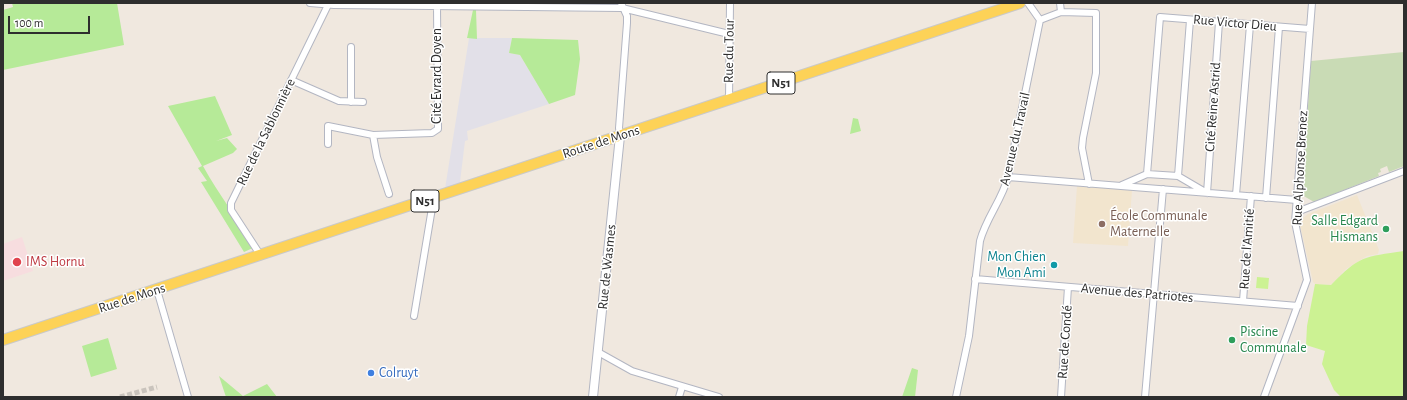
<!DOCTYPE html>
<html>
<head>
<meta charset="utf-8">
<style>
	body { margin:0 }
	#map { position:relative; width:1407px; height:400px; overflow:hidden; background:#f0e8df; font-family:"Alegreya Sans",sans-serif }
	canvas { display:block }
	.frame { position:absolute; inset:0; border:4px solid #2e2e2e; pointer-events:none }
	.scale { position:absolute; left:8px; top:16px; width:82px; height:18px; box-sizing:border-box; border:2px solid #2e2e2e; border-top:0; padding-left:5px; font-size:12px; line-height:14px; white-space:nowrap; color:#2e2e2e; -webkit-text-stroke:3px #fff; paint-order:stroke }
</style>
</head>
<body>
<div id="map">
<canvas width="1407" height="400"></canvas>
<div class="frame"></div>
<div class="scale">100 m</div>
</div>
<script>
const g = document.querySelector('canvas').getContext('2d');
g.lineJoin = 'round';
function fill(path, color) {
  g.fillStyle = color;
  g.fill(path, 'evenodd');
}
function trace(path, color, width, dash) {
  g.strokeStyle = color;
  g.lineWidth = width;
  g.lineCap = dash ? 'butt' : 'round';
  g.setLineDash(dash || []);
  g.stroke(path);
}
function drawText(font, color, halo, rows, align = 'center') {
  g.font = font + ' "Alegreya Sans",sans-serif';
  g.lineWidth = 3;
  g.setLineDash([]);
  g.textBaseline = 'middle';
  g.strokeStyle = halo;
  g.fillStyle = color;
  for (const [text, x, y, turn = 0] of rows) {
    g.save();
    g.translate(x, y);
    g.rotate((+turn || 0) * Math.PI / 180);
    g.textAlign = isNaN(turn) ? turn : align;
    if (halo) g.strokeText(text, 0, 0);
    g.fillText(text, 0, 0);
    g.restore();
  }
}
const industrial = new Path2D(`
	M469,38H512L509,53L520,55L549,104L467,131L468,140L465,141L459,190L444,195Z`);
const education = new Path2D(`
	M1077,186L1132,190L1128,246L1073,243Z
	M1357,195L1379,250L1378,254L1367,256L1346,269L1331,285L1315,284L1313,282L1300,225L1301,220L1308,214Z`);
const medical = new Path2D(`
	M22,237L33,271L3,281V244Z`);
const green = new Path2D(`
	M12,3H117L124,45L3,70V10L13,7Z
	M473,10H476L477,39L467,38Z
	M512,38L578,40L580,59L575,95L549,104L520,55L509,53Z
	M215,96L232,135L216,141L227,138L237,149L233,153L203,166C219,195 238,219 255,247L244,252L201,182L207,181L198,168L202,166L168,106Z
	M853,118L858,119L861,131L850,134Z
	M108,338L117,369L91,377L82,346Z
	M912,368L918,370L915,397H902Z
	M219,376L243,396L267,384L277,397H226Z`);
const cemetery = new Path2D(`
	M1404,52V166L1389,172L1387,166L1380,169L1381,172L1378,173L1379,176L1314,202L1302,195L1311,61Z`);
const pitch = new Path2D(`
	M1404,251V397H1341L1334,390L1322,364L1325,351L1306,345L1307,326L1315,284L1331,285C1360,255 1364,257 1404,251Z
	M1257,277L1269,278L1268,289L1256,288Z`);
const pedestrianTunnel = new Path2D(`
	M120,397L157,387`);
const minor = new Path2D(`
	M310,3L334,5L622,8L729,34
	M1028,3L1040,20
	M1060,3L1061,12
	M1040,20L1061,12L1096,13V73L1083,138L1082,148L1089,184
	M351,47V102
	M291,80L339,101L363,102
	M729,100L730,3
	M373,135L377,157L389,194
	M620,136L619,128L627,23V16L621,3
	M328,144V126L373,135L432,133L438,129L437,5
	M1147,174L1160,17L1310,29
	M1178,176L1190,20
	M1008,177L1297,200
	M1122,185L1147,174L1178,176L1207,193L1219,22
	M1236,195L1250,25
	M1266,198L1279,27
	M1296,210H1302L1404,171
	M261,256L231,210V203L328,5
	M975,279L1298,306
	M157,290L188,397
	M1243,301L1251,196
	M414,316L432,208L430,199
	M598,352L632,371L719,397
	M679,397L682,387
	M956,397L969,336L980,241C986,218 1002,200 1008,177L1040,20
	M1061,397L1068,287
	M1145,397L1163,189
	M1264,397L1307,280L1295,222L1312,3`);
const tertiary = new Path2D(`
	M593,397L620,136`);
const primary = new Path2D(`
	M3,340L1020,3`);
const markers = [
	[1102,224,4,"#8d6e63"],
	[1386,229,4,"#2e9e5b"],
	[17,262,5,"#e0444e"],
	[1054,265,4,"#0f9aa8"],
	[1232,340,4,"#2e9e5b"],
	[371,373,4,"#3f7fe0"]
];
const shields = [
	[781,83,28],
	[425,201,28]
];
const shieldNames = [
	["N51",781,83],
	["N51",425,201]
];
const streetNames = [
	["Rue Victor Dieu",1235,23,5],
	["Rue du Tour",729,51,-89],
	["Cité Evrard Doyen",437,76,-90],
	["Cité Reine Astrid",1213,107,-86],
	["Rue de la Sablonnière",266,132,-64],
	["Avenue du Travail",1015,139,-77],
	["Route de Mons",601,142,-18],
	["Rue Alphonse Brenez",1300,168,-87],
	["Rue de l'Amitié",1247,249,-86],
	["Rue de Wasmes",607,267,-84],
	["Avenue des Patriotes",1137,293,5],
	["Rue de Mons",132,298,-18],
	["Rue de Condé",1065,342,-86]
];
const educationNames = [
	["École Communale",1110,216],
	["Maternelle",1110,232]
];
const leisureNames = [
	["Salle Edgard",1378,221],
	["Hismans",1378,237],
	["Piscine",1240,332,"left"],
	["Communale",1240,348,"left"]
];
const cultureNames = [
	["Mon Chien",1046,257],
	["Mon Ami",1046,273]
];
const healthNames = [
	["IMS Hornu",26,262]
];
const shopNames = [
	["Colruyt",379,373]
];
fill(industrial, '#e2e0e8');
fill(education, '#f2e5ce');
fill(medical, '#f7dddf');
fill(green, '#b6ea98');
fill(cemetery, '#c9dbb5');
fill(pitch, '#ccf293');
trace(pedestrianTunnel, '#c9c3bc', 5, [5, 2.5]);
trace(minor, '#b3b6c2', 8);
trace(tertiary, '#b3b6c2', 10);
trace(primary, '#c9c9c9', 12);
trace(minor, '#fff', 6);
trace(tertiary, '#fff', 8);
trace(primary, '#fdd257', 10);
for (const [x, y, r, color] of markers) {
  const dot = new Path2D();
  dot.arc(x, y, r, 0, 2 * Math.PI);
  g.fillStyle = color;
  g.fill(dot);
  trace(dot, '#fff', 1.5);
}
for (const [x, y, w] of shields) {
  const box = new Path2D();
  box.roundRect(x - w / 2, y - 11, w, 22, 3);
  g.fillStyle = '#fff';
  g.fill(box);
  trace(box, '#2e2e2e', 1);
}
drawText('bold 13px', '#2e2e2e', null, shieldNames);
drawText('14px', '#2e2e2e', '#fff', streetNames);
drawText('14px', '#785e54', '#fff', educationNames, 'left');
drawText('14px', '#27864d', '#fff', leisureNames, 'right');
drawText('14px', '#0d838f', '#fff', cultureNames, 'right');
drawText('14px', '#be3a42', '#fff', healthNames, 'left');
drawText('14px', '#366cbe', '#fff', shopNames, 'left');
</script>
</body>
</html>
